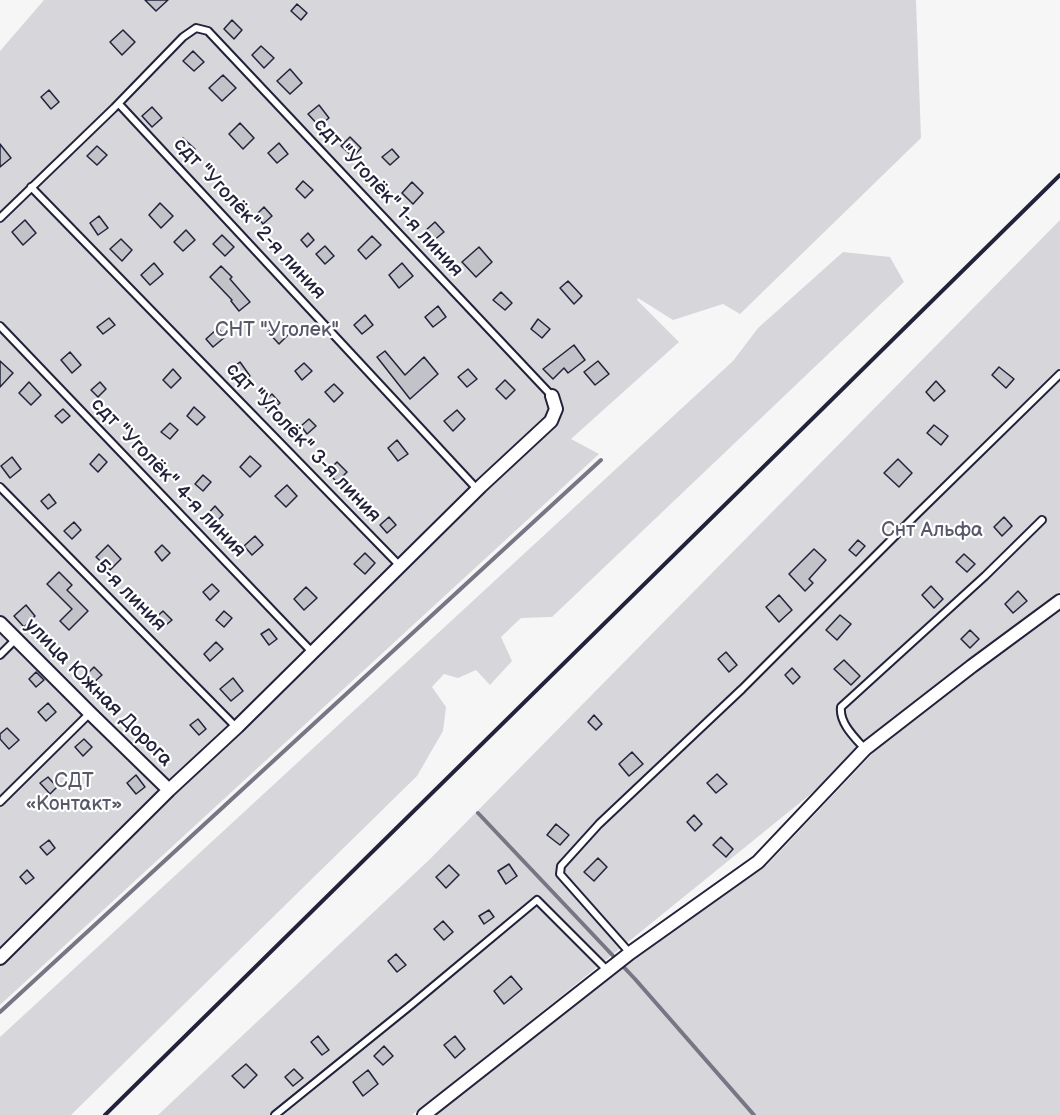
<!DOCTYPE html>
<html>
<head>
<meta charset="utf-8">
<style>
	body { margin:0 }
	canvas { display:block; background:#f6f6f7 }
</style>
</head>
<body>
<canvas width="1060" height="1115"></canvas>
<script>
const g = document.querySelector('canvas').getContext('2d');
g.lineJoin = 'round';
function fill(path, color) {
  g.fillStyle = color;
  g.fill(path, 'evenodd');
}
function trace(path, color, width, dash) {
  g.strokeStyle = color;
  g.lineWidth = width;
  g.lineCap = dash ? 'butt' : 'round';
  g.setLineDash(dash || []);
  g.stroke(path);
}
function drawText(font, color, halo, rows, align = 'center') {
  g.font = font + ' "Balsamiq Sans",sans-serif';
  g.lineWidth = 4.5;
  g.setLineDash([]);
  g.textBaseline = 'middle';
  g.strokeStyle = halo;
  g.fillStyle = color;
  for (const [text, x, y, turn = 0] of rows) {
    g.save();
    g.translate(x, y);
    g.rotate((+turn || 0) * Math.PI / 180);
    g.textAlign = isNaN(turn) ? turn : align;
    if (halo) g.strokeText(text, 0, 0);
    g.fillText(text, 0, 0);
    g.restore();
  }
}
const green = new Path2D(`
	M44,0H916L921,138L740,314L723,304L673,320L638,298L637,300L679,342L571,439L599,454L0,1005V51Z
	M1060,220V592L559,998L412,1115H158L430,859Z
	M843,252L890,257L904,282L552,617L521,618L501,637L512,661L490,685L476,670L458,678L444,674L432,687L446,707L443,731L417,776L71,1115H0V1037L733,361L758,328Z
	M1060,610V1115H432L646,948L767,865L873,753L980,668Z`);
const stream = new Path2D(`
	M478,813L635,979L754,1115
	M0,1012L601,460`);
const building = new Path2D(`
	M145,0H168L156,11Z
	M297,4L307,13L301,20L291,11Z
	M232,20L242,30L234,39L224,29Z
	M123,30L135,42L122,55L110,42Z
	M261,46L274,58L264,68L252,55Z
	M193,51L204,62L194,71L183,61Z
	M290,69L302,83L290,94L277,81Z
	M223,75L236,88L222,101L209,88Z
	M49,90L59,102L51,109L41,97Z
	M319,105L329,118L319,126L308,114Z
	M152,107L162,118L152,127L142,116Z
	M240,123L254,138L243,149L229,134Z
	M350,137L361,148L353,157L341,146Z
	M183,138L195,149L188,157L176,146Z
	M279,143L288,154L277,163L268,153Z
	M0,144L11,158L0,167Z
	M97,146L107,155L97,165L87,156Z
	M392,149L399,157L390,165L382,157Z
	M303,181L313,190L305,198L296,189Z
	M412,182L423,193L413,204L402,193Z
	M160,203L173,216L161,228L149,215Z
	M264,207L272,216L263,224L256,215Z
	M99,216L108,228L98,235L90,223Z
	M25,220L36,233L23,245L12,232Z
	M435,222L444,232L433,241L425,231Z
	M186,230L195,240L183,251L174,242Z
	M308,233L314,240L307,247L301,240Z
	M222,235L234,247L225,256L213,244Z
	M372,236L381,245L366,259L358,250Z
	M121,239L132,250L122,261L110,249Z
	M325,246L334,256L325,264L316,254Z
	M479,247L492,262L476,277L462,262Z
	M154,263L163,274L150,285L141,275Z
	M402,263L413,276L399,288L389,275Z
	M221,266L232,277L230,279L250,302L239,311L231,301L232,300L210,277Z
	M568,281L582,296L574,304L560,288Z
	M501,292L512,303L505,310L493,300Z
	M438,306L446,317L433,327L425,317Z
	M365,315L373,325L362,334L354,325Z
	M109,318L115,325L103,334L97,327Z
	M538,319L550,329L542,338L531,329Z
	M280,321L291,332L279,344L268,332Z
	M218,328L225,337L213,347L206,339Z
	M574,345L585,360L568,373L564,368L553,379L543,369Z
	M385,351L405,375L424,357L438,374L410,399L377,357Z
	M70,352L81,365L72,373L61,360Z
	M0,361L13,373L0,387Z
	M598,361L609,374L595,385L584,372Z
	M240,362L250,376L241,382L231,369Z
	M304,363L312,371L302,380L295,371Z
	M999,367L1014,379L1006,388L992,375Z
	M173,369L181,378L171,388L163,380Z
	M468,369L477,379L467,387L458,377Z
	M505,380L515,390L506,399L496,389Z
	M936,381L945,391L934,401L926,392Z
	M29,382L41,395L31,405L19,393Z
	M100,382L106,389L98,397L91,390Z
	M334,384L343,393L334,402L325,392Z
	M272,394L280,403L270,412L262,403Z
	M194,407L205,417L197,425L187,416Z
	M63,409L70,416L62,423L55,416Z
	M457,410L465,419L453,431L444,421Z
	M309,419L316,426L307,434L301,426Z
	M170,423L178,430L170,439L161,432Z
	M934,425L948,436L941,445L927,433Z
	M397,440L408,454L398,461L388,448Z
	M99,454L107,462L98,472L90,464Z
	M250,456L261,466L250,477L240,467Z
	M12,457L21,469L10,478L1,466Z
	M898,459L912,473L899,487L884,473Z
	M337,462L347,472L337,482L327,472Z
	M203,475L211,482L203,491L195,484Z
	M287,485L297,496L286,507L275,496Z
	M49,494L56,503L48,509L41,501Z
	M215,506L223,515L213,525L205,517Z
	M389,517L396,525L387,533L380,525Z
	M1004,517L1012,526L1002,536L994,527Z
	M74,522L81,530L72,539L64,531Z
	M255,536L263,545L252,555L244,546Z
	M858,540L865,546L856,556L849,550Z
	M108,545L121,559L110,570L96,557Z
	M162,545L170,553L162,561L155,552Z
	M814,549L826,560L809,579L813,583L805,591L789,574Z
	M365,553L375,563L365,574L354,564Z
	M964,554L975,564L967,572L956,562Z
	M59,572L72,585L67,590L88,611L69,630L60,621L72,609L47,584Z
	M212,584L219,591L210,600L203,592Z
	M931,586L943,599L934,608L922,595Z
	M306,587L317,598L304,610L294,599Z
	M1018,591L1027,601L1013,613L1005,604Z
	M779,595L792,610L779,622L766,607Z
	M26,605L35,616L24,627L14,616Z
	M163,611L172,620L160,630L152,621Z
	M224,611L232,618L224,627L216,620Z
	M840,615L851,624L837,640L826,630Z
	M269,629L277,639L269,645L261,634Z
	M970,630L979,639L970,648L961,639Z
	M216,642L223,649L210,661L204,654Z
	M726,652L737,665L729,672L718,659Z
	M844,660L860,676L851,685L834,669Z
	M94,667L102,675L93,683L85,676Z
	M792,668L800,677L793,684L785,675Z
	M36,672L44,680L36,687L29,679Z
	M233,678L243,691L231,701L220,689Z
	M48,703L56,712L46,721L38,712Z
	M594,715L602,724L596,730L588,722Z
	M198,719L206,729L199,735L190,725Z
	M7,728L19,740L9,749L0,739V734Z
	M84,739L92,747L83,756L75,747Z
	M632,752L643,764L629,776L619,764Z
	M717,774L727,784L716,793L707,783Z
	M136,775L145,787L136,794L127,783Z
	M48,777L57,787L50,794L40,783Z
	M694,815L702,824L695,831L687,822Z
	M556,824L569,835L560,845L547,835Z
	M721,837L733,849L726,857L713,845Z
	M49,840L55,848L47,855L40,847Z
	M598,858L607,867L594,881L584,872Z
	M509,864L517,876L506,884L498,871Z
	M449,865L459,875L446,888L436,877Z
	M27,870L34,878L26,884L20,877Z
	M489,910L494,917L484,924L479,916Z
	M443,921L453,932L444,940L434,929Z
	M396,954L406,965L397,972L388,961Z
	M511,976L522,989L504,1004L494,991Z
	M318,1036L329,1050L322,1055L311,1042Z
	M455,1036L465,1049L455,1058L444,1045Z
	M384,1046L393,1056L383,1065L374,1056Z
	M246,1064L257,1075L244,1088L232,1076Z
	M294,1069L303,1078L293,1086L285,1077Z
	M368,1070L378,1084L363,1096L353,1082Z`);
const service = new Path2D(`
	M119,104L477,489
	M31,187L400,566
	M0,218L114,108L183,37L196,28L208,31L552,396
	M0,326L312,652
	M0,487L236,727
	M0,655L16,639
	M865,749C855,738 839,723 841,707L985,576L1042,520
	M0,802L90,713
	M630,953L560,874L561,866L599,824L742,689L917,514L1060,374
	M275,1115L411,1005L537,900L608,971`);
const minor = new Path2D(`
	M0,623L90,713L169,790
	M0,958L169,790L237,727L481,486L551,421L556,409L552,396
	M424,1115L630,953L758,862L865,749L972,666L1060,601`);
const rail = new Path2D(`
	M105,1115L1060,175`);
const streetNames = [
	["сдт \"Уголёк\" 1-я линия",388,198,47],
	["сдт \"Уголёк\" 2-я линия",249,219,47],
	["сдт \"Уголёк\" 3-я линия",303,443,46],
	["сдт \"Уголёк\" 4-я линия",168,478,46],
	["5-я линия",130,596,45],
	["улица Южная Дорога",98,693,45]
];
const parkNames = [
	["СНТ \"Уголек\"",277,331],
	["Снт Альфа",932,531],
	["СДТ",74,782],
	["«Контакт»",74,805]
];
fill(green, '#d7d7db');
trace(stream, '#767685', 4);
fill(building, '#c2c2c9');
trace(building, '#22223b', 1.5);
trace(service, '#22223b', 10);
trace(minor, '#22223b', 16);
trace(service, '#fff', 6);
trace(minor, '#fff', 12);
trace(rail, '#22223b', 4);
drawText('20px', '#22223b', '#fff', streetNames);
drawText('20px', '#58586b', '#fff', parkNames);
</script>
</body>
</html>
